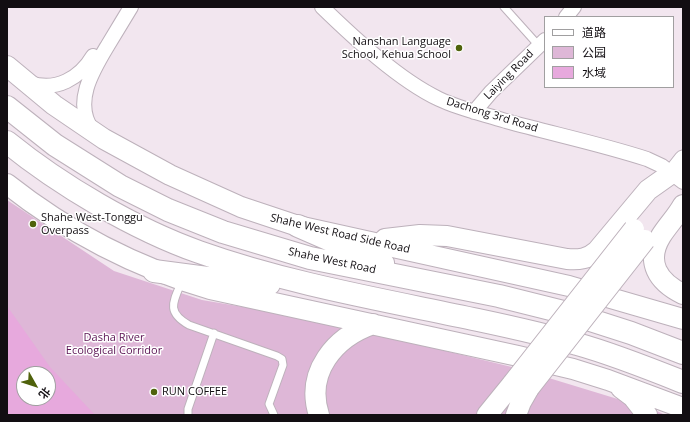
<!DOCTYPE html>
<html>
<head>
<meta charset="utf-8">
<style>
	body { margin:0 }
	#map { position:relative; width:690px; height:422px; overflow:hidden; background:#f2e6ef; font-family:"Open Sans","Noto Sans SC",sans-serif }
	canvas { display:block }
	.frame { position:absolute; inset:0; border:8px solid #120e12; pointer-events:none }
	.legend { position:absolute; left:544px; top:16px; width:130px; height:72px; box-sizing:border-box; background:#fff; border:1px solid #a09fa0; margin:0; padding:5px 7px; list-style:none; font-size:12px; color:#120e12 }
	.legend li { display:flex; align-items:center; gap:8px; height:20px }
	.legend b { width:20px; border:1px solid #a09fa0 }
	.north { position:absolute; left:16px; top:366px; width:40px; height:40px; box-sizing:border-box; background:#fff; border:1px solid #a09fa0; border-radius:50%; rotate:129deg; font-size:11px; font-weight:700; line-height:16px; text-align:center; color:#120e12 }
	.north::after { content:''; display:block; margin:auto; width:14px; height:18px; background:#4f620b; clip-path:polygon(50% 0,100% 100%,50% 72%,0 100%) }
</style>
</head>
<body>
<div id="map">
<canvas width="690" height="422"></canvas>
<div class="frame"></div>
<ul class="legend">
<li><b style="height:5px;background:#fff"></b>道路</li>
<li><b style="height:11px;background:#deb7d7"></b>公园</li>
<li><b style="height:11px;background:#e7a9dd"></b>水域</li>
</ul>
<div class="north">北</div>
</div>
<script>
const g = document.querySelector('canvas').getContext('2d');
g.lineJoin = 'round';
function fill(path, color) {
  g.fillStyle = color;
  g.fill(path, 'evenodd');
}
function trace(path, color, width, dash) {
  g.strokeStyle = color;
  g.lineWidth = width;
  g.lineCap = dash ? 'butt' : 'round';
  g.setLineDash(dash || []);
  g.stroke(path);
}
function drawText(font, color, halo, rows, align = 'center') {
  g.font = font + ' "Open Sans",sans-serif';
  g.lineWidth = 3;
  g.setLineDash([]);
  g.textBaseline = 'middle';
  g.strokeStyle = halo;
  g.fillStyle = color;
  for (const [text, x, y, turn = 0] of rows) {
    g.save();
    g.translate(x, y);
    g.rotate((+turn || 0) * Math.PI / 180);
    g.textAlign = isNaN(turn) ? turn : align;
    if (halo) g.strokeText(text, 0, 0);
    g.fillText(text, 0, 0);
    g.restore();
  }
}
const green = new Path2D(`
	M7,200L114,271L202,300L314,319L516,368L657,411L665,415H7ZM24,374H48V398H24Z`);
const water = new Path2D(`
	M7,306L50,367L95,415H7ZM24,374H48V398H24Z`);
const service = new Path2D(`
	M504,7L539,46
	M182,281C173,302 166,312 189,325L277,356L282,359L283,365L269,404L274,415
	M188,415V409L214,333`);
const minor = new Path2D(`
	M322,7C354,38 399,80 439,99C460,109 484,114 506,121C553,134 601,144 647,159L662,166L683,182
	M566,17L574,7
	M30,83C56,92 80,78 93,56
	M474,112L491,92L545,40
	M93,131C72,103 93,70 108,45C116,32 123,20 131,7`);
const tertiary = new Path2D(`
	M672,173L683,159`);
const secondary = new Path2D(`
	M7,66L54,105L104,139L170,175L241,207L298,226L569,286L683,319
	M7,184C69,233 135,267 210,289L518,356L573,369L608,380L683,408
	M683,205C677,216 668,225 661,236C645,262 658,282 683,294
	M385,239L420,235L447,236L567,259C579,260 588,259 597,251L648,190L672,173
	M621,388L633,397L647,415
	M319,415C305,372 335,337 373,324
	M487,415L513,383
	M516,415L521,402L529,388`);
const primary = new Path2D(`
	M7,107L55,145L120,186L168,210L223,232L310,258L499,296L575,315L631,333L683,353
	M7,142C60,185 134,229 199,252C289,284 384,300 478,320C511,327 544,334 577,344C613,354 648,368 683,382
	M298,226L383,263
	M154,271L215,279L269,284`);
const secondaryBridge = new Path2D(`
	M513,383L634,229
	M529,388L645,240`);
const markers = [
	[459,48,4,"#4f620b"],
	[33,224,4,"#4f620b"],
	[154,392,4,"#4f620b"]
];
const poiNames = [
	["Nanshan Language",451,42,"right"],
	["School, Kehua School",451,55,"right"],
	["Shahe West-Tonggu",41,218],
	["Overpass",41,231],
	["RUN COFFEE",162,392]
];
const streetNames = [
	["Laiying Road",509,75,-45],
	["Dachong 3rd Road",492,115,17],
	["Shahe West Road Side Road",340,234,13],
	["Shahe West Road",332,261,12]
];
const parkNames = [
	["Dasha River",114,338],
	["Ecological Corridor",114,351]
];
fill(green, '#deb7d7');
fill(water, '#e7a9dd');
trace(service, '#bdb1bb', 9);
trace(minor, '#bdb1bb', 16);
trace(tertiary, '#bdb1bb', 19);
trace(secondary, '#bdb1bb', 22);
trace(primary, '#bdb1bb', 24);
trace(service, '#fff', 7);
trace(minor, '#fff', 14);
trace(tertiary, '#fff', 17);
trace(secondary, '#fff', 20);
trace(primary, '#fff', 22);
trace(secondaryBridge, '#bdb1bb', 22, []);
trace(secondaryBridge, '#fff', 20);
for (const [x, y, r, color] of markers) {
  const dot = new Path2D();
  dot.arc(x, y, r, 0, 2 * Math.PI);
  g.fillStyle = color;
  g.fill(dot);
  trace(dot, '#fff', 1.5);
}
drawText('11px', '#120e12', '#fff', poiNames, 'left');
drawText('11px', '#120e12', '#fff', streetNames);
drawText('11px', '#5a1353', '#fff', parkNames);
</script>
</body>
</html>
